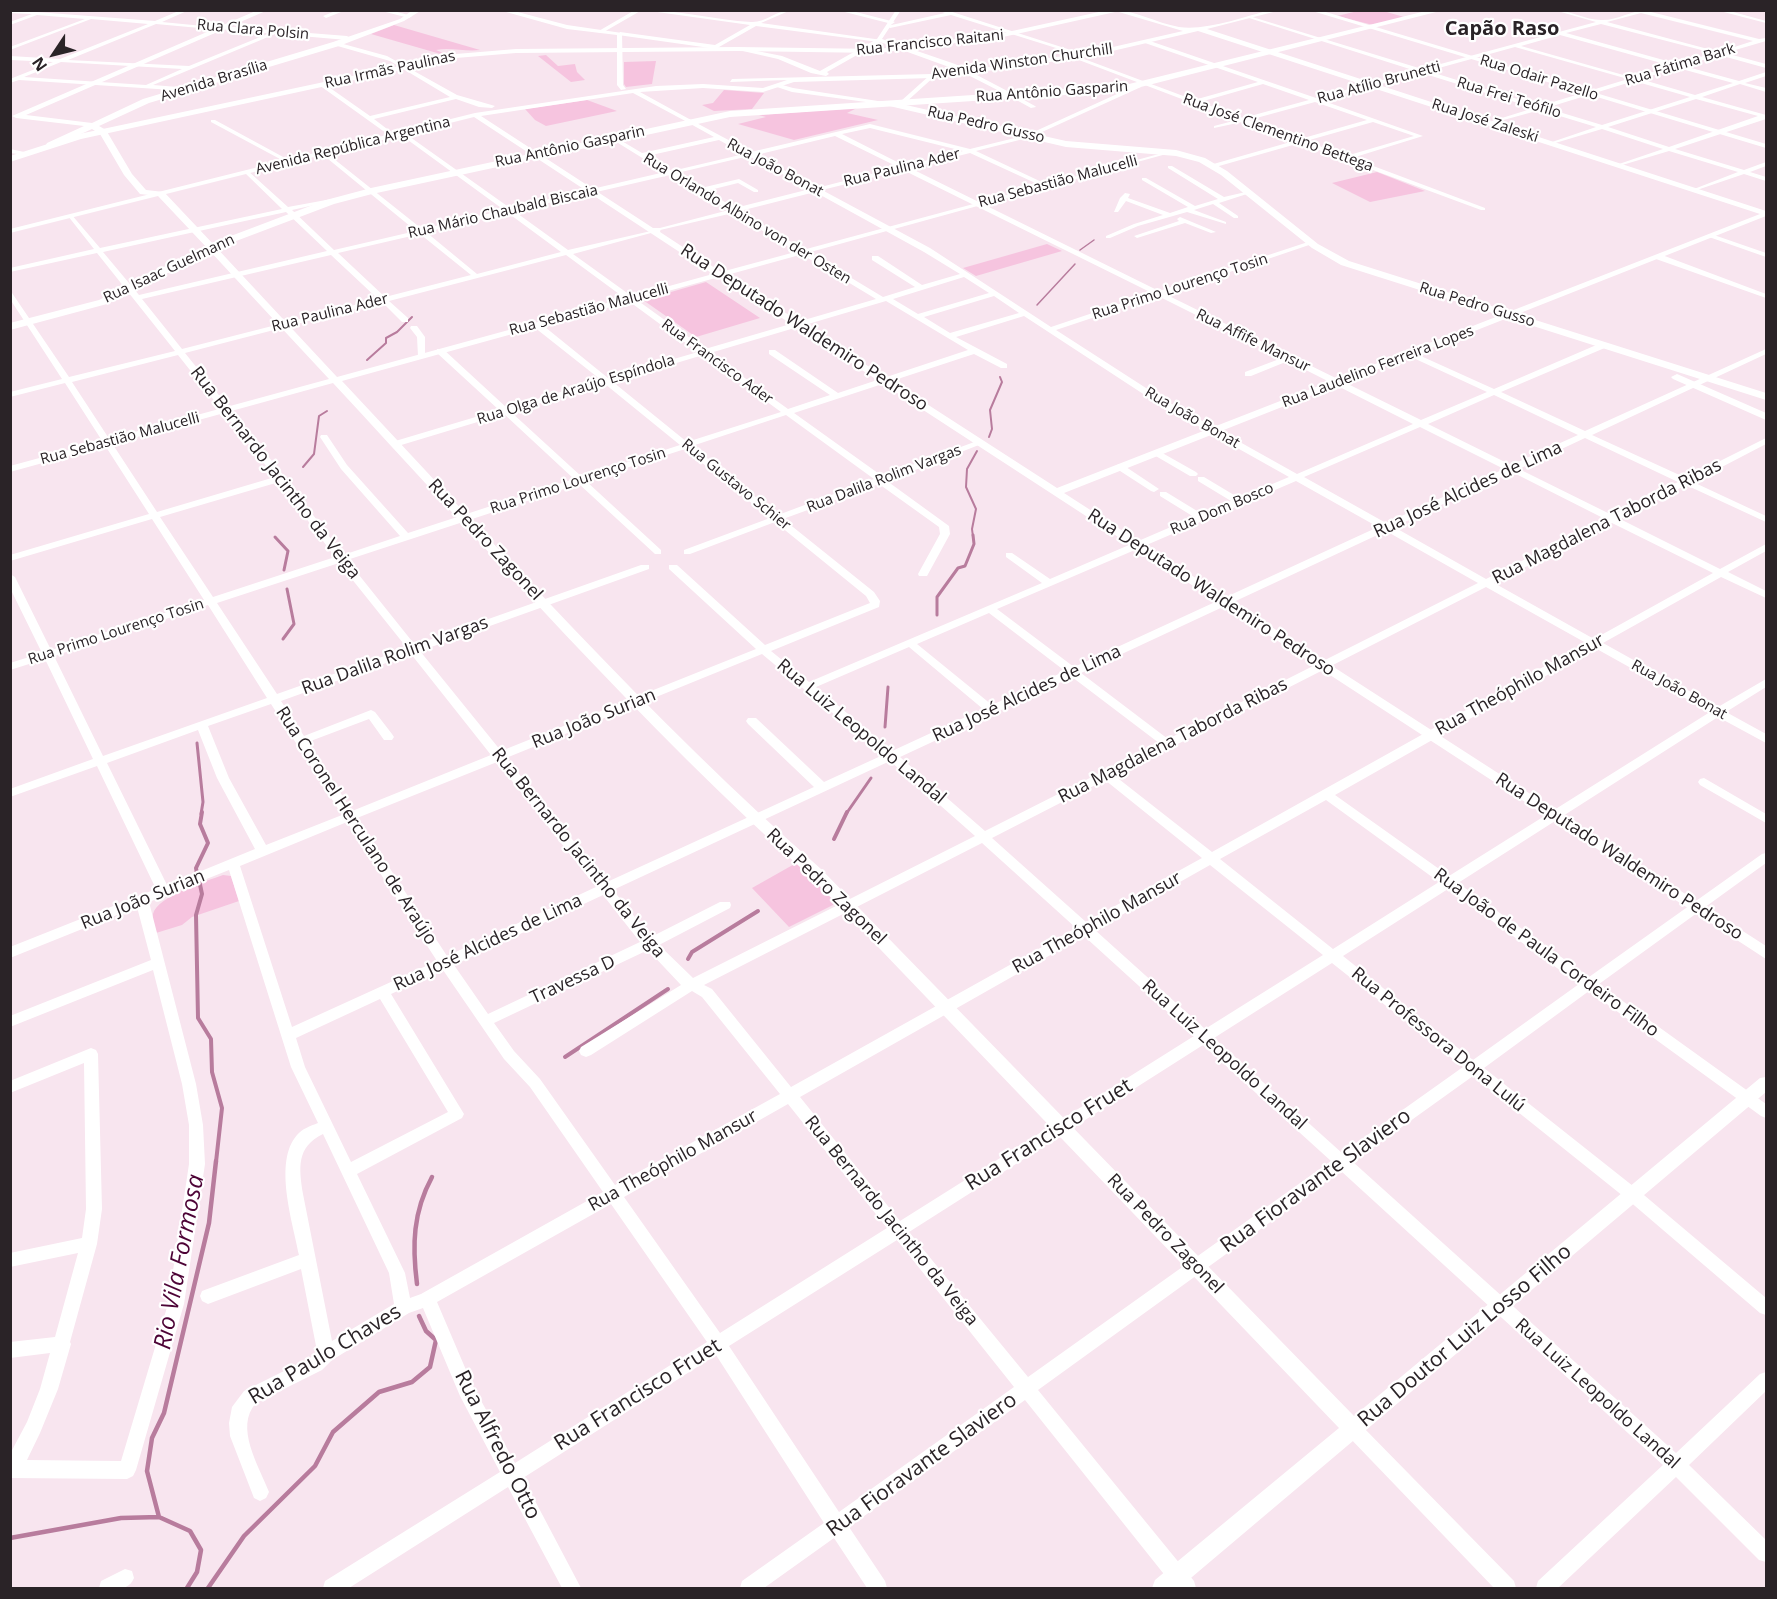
<!DOCTYPE html>
<html>
<head>
<meta charset="utf-8">
<style>
	body { margin:0 }
	#map { position:relative; width:1777px; height:1599px; overflow:hidden; background:#f8e5ef; font-family:"Open Sans",sans-serif }
	canvas { display:block }
	.frame { position:absolute; inset:0; border:12px solid #2a2327; pointer-events:none }
	.north { position:absolute; left:24px; top:24px; width:60px; height:60px; -webkit-text-stroke:4px #fff; paint-order:stroke; rotate:235deg; font-size:16px; font-weight:700; line-height:24px; text-align:center; color:#2a2327 }
	.north::after { content:''; display:block; margin:auto; width:21px; height:27px; background:#2a2327; clip-path:polygon(50% 0,100% 100%,50% 72%,0 100%) }
</style>
</head>
<body>
<div id="map">
<canvas width="1777" height="1599"></canvas>
<div class="frame"></div>
<div class="north">N</div>
</div>
<script>
const g = document.querySelector('canvas').getContext('2d');
g.lineJoin = 'round';
function fill(path, color) {
  g.fillStyle = color;
  g.fill(path, 'evenodd');
}
function trace(path, color, width, dash) {
  g.strokeStyle = color;
  g.lineWidth = width;
  g.lineCap = dash ? 'butt' : 'round';
  g.setLineDash(dash || []);
  g.stroke(path);
}
function drawText(font, color, halo, rows, align = 'center') {
  g.font = font + ' "Open Sans",sans-serif';
  g.lineWidth = 4.5;
  g.setLineDash([]);
  g.textBaseline = 'middle';
  g.strokeStyle = halo;
  g.fillStyle = color;
  for (const [text, x, y, turn = 0] of rows) {
    g.save();
    g.translate(x, y);
    g.rotate((+turn || 0) * Math.PI / 180);
    g.textAlign = isNaN(turn) ? turn : align;
    if (halo) g.strokeText(text, 0, 0);
    g.fillText(text, 0, 0);
    g.restore();
  }
}
const green = new Path2D(`
	M1380,10L1404,17L1373,25L1337,16L1358,11Z
	M394,25L480,50C465,52 451,47 436,50L448,55H444L371,34Z
	M546,55L558,66L575,64L577,72L585,80L571,82L538,56Z
	M656,61L652,84L626,87L624,84V62Z
	M724,90L764,93L752,109L714,111L702,105L713,103Z
	M587,100L617,111L546,126L535,120L525,109Z
	M857,108L847,113L878,120L794,140L738,124L766,117L759,115Z
	M1377,172L1425,191L1370,202L1332,183Z
	M1047,244L1062,251L976,276L963,268Z
	M706,282L760,318L696,337L643,300Z
	M798,862L837,903L789,927L752,888Z
	M223,875L231,876L239,901L192,917L182,925L156,933C155,928 152,920 153,914C157,896 207,881 223,875Z`);
const streamFar4 = new Path2D(`
	M1080,250L1094,240
	M1037,305L1075,264`);
const streamFar3 = new Path2D(`
	M367,360L386,343V338L397,332L412,317
	M989,437L992,429L990,410L1002,382L1000,377
	M303,467L314,454L319,416L327,411
	M973,537L972,529L976,509L966,487L967,469L977,451`);
const streamFar2 = new Path2D(`
	M275,537L288,551L284,570
	M937,615V597L958,568L965,566L974,544L973,535
	M283,639L294,624L287,589
	M885,727L888,687
	M197,743L203,802L201,814
	M846,814L871,778`);
const streamFar1 = new Path2D(`
	M834,839L847,812
	M197,874L196,868L208,843L200,824L202,812
	M199,880L202,894L196,915L198,1018L211,1039L212,1072L222,1108L216,1162
	M688,959L692,952L758,911
	M565,1057L668,989`);
const stream = new Path2D(`
	M417,1284C412,1245 413,1212 432,1177
	M10,1538L121,1518L159,1517
	M187,1588L197,1572L201,1550L190,1531L159,1517L147,1471L152,1438L164,1413L209,1223L216,1161
	M208,1588L244,1536L315,1466L333,1432L379,1392L412,1382L430,1367L436,1340L426,1331L419,1316`);
const minor = new Path2D(`
	M10,10L155,21L181,10H189L162,22L224,28L221,30L156,24L68,60L189,66L275,31L280,32L153,85L190,88L188,91L19,80L10,83V79L53,62L10,60V56L60,59L148,24L91,19L10,50V47L85,19L37,15L10,25V22L32,14L10,13ZM61,62L182,69L146,85L24,77Z
	M338,10H346L326,18L323,16Z
	M378,10H390L412,16L409,18Z
	M635,10H642L602,33L597,32Z
	M643,10C679,10 715,20 751,22C765,23 777,10 791,10L761,23L882,40L879,42L756,26L712,51L709,49L710,48L618,35L620,32L715,45L750,25Z
	M837,10H848L895,22L892,24Z
	M937,10H946L1077,52L1072,53L951,15L890,28L887,26L945,13Z
	M1554,10C1570,10 1585,20 1601,20C1616,21 1632,10 1648,10L1647,11L1759,39L1766,38V41L1725,53L1766,64V68L1719,55L1684,66L1739,81L1766,72V76L1745,83L1766,88V92L1740,84L1702,97L1766,115V119L1675,149L1744,170L1766,162V166L1750,172L1766,177V181L1744,174L1694,191V189L1738,172L1669,151L1619,166V164L1663,149L1602,129L1552,144V142L1596,127L1540,110L1489,124V122L1534,108L1422,73L1321,100L1423,136L1352,158L1485,208V210H1481L1300,143L1212,168L1209,166L1210,165L1294,141L1242,122L1214,128V126L1237,120L1071,57L1076,56L1194,100L1258,82L1145,43L1147,40L1316,98L1416,71L1249,18V16L1422,69L1596,22ZM1641,13L1753,41L1719,52L1607,22ZM1601,24L1713,53L1678,64L1566,33ZM1560,35L1672,66L1634,78L1521,46ZM1515,47L1628,79L1540,106L1428,71ZM1678,68L1733,83L1695,95L1640,79ZM1634,81L1690,97L1602,125L1546,108ZM1263,84L1309,100L1243,118L1200,102ZM1696,99L1758,116L1669,147L1608,127ZM1315,102L1367,120L1300,139L1249,120ZM1373,122L1414,136L1346,156L1306,141Z
	M1716,10H1726L1766,21V23Z
	M930,75L935,76L905,103H901V101Z
	M779,84L793,88L891,103L888,105L792,92L777,87Z
	M1139,84L1141,87L1031,137L976,151L1048,185V187H1044L970,153L910,168L1159,291L1308,242H1312V244L1165,294L1421,420L1487,392L1409,356V352H1412L1494,389L1601,343H1607V347L1501,392L1585,431L1766,349V354L1592,435L1686,478L1766,438V444L1693,482L1766,516V522L1686,485L1620,519L1720,569L1766,544V551L1728,572L1766,591V598L1721,577L1603,643L1718,707L1766,679V687L1726,712L1766,734V743L1718,717L1458,883L1589,977L1762,854L1766,853V863L1599,984L1766,1104V1118L1761,1116L1589,991L1484,1068L1638,1190L1766,1298V1315L1760,1313L1628,1200L1473,1076L1353,1162L1676,1453L1760,1374L1766,1372V1391L1689,1465L1766,1540V1562L1759,1560L1676,1477L1558,1588H1536L1538,1581L1663,1465L1341,1171L1038,1390L1194,1581L1196,1588H1175L1025,1400L849,1527L885,1581L887,1588H867L834,1538L764,1588H740L742,1581L824,1523L716,1355L523,1478L581,1588H562L508,1487L349,1588H323L325,1581L500,1472L460,1396L423,1308L409,1313L332,1360L322,1370L256,1403C234,1427 259,1466 269,1492L266,1498L260,1501L254,1498L230,1436L229,1423L232,1407L244,1391L310,1358L317,1351L301,1269L208,1304L202,1301L200,1296L202,1291L299,1255C293,1223 273,1162 297,1135C302,1129 310,1126 318,1123L291,1067L229,870L149,902L196,1084L203,1125L205,1164L184,1304L136,1470L133,1476L127,1479L10,1478V1454L27,1422L40,1389L50,1353L10,1358V1342L55,1337L78,1253L10,1267V1253L82,1238L86,1209L84,1063L10,1093V1081L91,1048L96,1050L98,1054L102,1209L97,1244L70,1342L71,1344L58,1389L40,1433L27,1460L121,1461L168,1304L189,1164V1125L182,1084L153,970L10,1027V1016L151,960L137,907L10,958V947L156,889L97,766L10,797V789L93,759L45,659L10,670V663L42,653L10,588V574L15,577L51,650L204,600L152,519L10,561V555L149,514L65,383L10,397V392L62,379L10,299V290L69,377L175,351L97,253L10,272V268L94,249L68,216L71,214L100,248L282,209L245,173L244,172L247,170L288,207L337,198V200L292,210L334,250L416,231L322,154V152L324,151L422,229L504,210L401,135L403,132L510,208L665,172L610,138L615,137L642,153L714,137L687,122L689,119L751,152L870,124L970,149L1027,135ZM870,128L963,151L905,166L842,134ZM835,136L898,167L817,188L756,155ZM719,140L744,154L672,171L647,156ZM749,156L810,189L735,208L706,191L738,183L754,192H758V190L739,179L701,188L677,173ZM903,170L1152,293L1051,327L930,248L822,190ZM670,175L729,210L656,229V231L733,213L876,299L705,349L573,254L651,233V231L568,250L514,211ZM815,192L924,252L960,274L922,285L878,256H872V260L915,287L883,297L740,211ZM286,212L327,251L139,295L103,252ZM508,213L561,252L477,274L426,232ZM420,234L471,275L385,297L338,253ZM331,255L378,299L182,349L142,299ZM566,255L698,352L608,378L540,323H534V327L601,380L507,408L443,349H437V353L499,410L392,442V446H398L504,414L574,479L408,533L347,465L327,435H321L320,437L341,469L400,536L343,555L284,476L185,353L382,302L402,322H408V318L389,301ZM964,277L989,293L918,314L893,299ZM994,296L1019,313L950,333L924,317ZM1158,296L1282,358L1245,372V376H1251L1288,361L1413,424L1297,474L1163,399L1056,330ZM886,301L968,350L838,393L775,350H769V354L830,395L788,409L710,353ZM1024,316L1157,403L1289,477L1239,498L1204,477H1198V481L1231,501L1202,514L1166,492H1160V496L1194,517L1050,579L1012,553H1006V557L1042,583L809,682L771,651L879,607L880,601L874,592L783,519L879,484L939,527L940,534L918,574L919,576H927L950,534L949,526L887,481L984,443L980,440L977,441L882,476L794,413L974,354L1001,368H1007V364L956,337ZM178,355L275,477L157,512L72,382ZM703,355L781,412L687,442L613,382ZM605,384L680,445L582,477L511,412ZM1494,395L1578,435L1511,465L1428,424ZM786,415L874,479L778,515L692,446ZM1420,427L1504,469L1386,523L1304,477ZM1585,438L1678,482L1612,515L1519,469ZM685,449L770,518L684,550V554H690L775,522L866,596L870,603L765,645L677,565H669V569L756,649L501,751L420,651L649,569V565H641L415,645L347,560L579,484L655,554H661V550L586,481ZM1512,472L1605,519L1486,579L1394,527ZM1296,481L1378,527L1074,667L997,609ZM279,482L335,557L213,597L160,517ZM1612,523L1713,573L1594,639L1494,583ZM1386,531L1478,583L1168,739L1081,673ZM339,563L407,648L277,694L217,603ZM1486,587L1586,643L1212,852L1115,776ZM208,605L267,698L103,756L54,656ZM989,613L1065,671L992,705L917,644ZM909,647L983,709L892,751L816,687ZM1595,648L1710,712L1449,876L1335,795ZM411,654L491,755L352,811L308,742L369,719L384,740H392L394,737L392,734L375,712L371,710L304,736L281,701ZM762,654L883,755L824,782L756,718H748L746,721L748,724L814,787L607,882L506,758ZM1072,677L1159,743L985,831L900,757ZM271,704L342,815L266,845L229,778L208,726ZM198,730L217,778L255,849L167,885L107,763ZM890,761L975,836L693,978L659,945L730,908L731,905L730,902H720L651,937L613,890ZM497,762L596,887L447,956L357,818ZM1105,780L1202,858L1086,922L992,838ZM1326,800L1439,882L1333,949L1220,859ZM347,822L437,961L292,1027L240,866ZM982,843L1076,928L791,1087L712,989L704,985ZM1210,865L1323,955L1205,1029L1095,930ZM1448,889L1579,984L1473,1060L1343,956ZM603,895L640,942L488,1014L454,965ZM1084,936L1194,1036L900,1221L800,1097ZM648,950L681,985L581,1047L579,1051L581,1055L586,1057L591,1055L692,991L702,997L780,1094L615,1185L540,1079L514,1051L494,1023ZM1332,963L1463,1067L1342,1153L1214,1038ZM443,970L504,1059L530,1087L603,1192L421,1294L410,1298L405,1273L357,1174L462,1118L464,1114L391,994ZM380,999L448,1112L351,1162L305,1067L296,1038ZM1203,1045L1331,1161L1028,1377L909,1232ZM788,1104L887,1228L720,1333L624,1197ZM323,1134L389,1273L394,1304L332,1341L303,1194C299,1168 296,1147 323,1134ZM611,1204L707,1342L515,1463L472,1384L437,1302ZM897,1240L1014,1387L839,1512L729,1346Z
	M1013,94L1035,106L1036,107L1031,108L1011,97Z
	M211,120H215L285,158L280,159L211,122Z
	M10,149L29,153L26,155L10,153Z
	M1168,166H1172L1224,197L1250,191V193L1219,203L1238,216V218H1234L1213,204L1194,210L1226,222V224L1187,212L1138,226L1110,238H1106V236L1134,224L1163,215L1126,201L1118,212H1114L1120,198L1125,193L1130,194L1128,198L1170,213L1188,207L1142,180V178H1146L1195,206L1218,199L1168,168Z
	M1180,217L1216,232L1211,233L1185,223L1137,238L1134,236L1179,221L1177,219Z
	M1711,234L1766,253V257L1709,237V235Z
	M1656,255H1662L1766,294V298L1656,259Z
	M411,326H417L425,337V358L418,356L417,337L410,328Z
	M1157,450L1196,472L1198,474L1196,476H1190L1154,455V451Z
	M1120,464L1123,465L1159,489L1154,492L1151,491L1117,469V465Z
	M1704,778L1766,814V823L1700,785L1698,782L1700,779Z
	M1353,1420L1359,1423L1514,1581L1516,1588H1494L1347,1435L1344,1429L1347,1423Z
	M125,1569L132,1571L134,1578C128,1593 112,1588 99,1588L101,1581Z`);
const tertiary = new Path2D(`
	M499,10H510L567,25L622,33L623,85L626,89L621,90L617,85V35L567,29Z
	M896,10H901L882,39L955,64L968,70L1091,52L1183,31L1112,10C1135,10 1156,23 1179,27C1205,31 1244,17 1270,10H1281L1207,29L1766,211V216L1064,493L1766,946V959L719,277L342,381C498,547 650,719 821,869L1354,1416L1760,1078L1766,1077V1092L1179,1588H1152L1155,1580L1339,1428L811,877C640,724 489,551 333,383L10,472V466L329,379L208,249V245H214L337,377L713,274L474,117L10,233V229L475,113L656,86L703,84L763,88L787,80L730,82L732,79L932,74L960,71L880,42L827,72L829,74L826,76L811,73L778,59L734,49L737,47L782,56L820,71L877,39ZM1198,31L1760,214L1057,488L727,275L1170,153V151L721,272L660,232L661,228H653L481,116L633,93L689,123L691,120L640,92L703,88L763,92L794,82L932,78L966,74L1013,98L1015,95L973,73L1091,56Z
	M1309,10H1319L1766,144V148Z
	M221,26L347,36L350,38L347,40L219,29Z
	M336,42L387,56L457,95L495,106L492,108L479,107L456,99L374,119L391,132L386,133L319,85V83H323L370,116L450,97L390,61L334,45Z`);
const secondary = new Path2D(`
	M258,10H268L26,115L92,123L143,99L333,42L400,19L413,10H422L404,21L339,46L149,103L99,126L106,130L132,174L146,190L164,192L214,245V249H208L158,196L140,194L124,175L100,134L92,129L50,148L46,145L47,143L84,126L16,118L12,116Z
	M888,101L1066,141L1176,150L1205,158L1227,171L1318,244L1349,261L1766,393V400L1341,265L1312,248L1221,175L1199,162L1176,156L1066,147L885,105V101Z
	M1677,374L1766,413V420L1673,379L1671,377Z`);
const primary = new Path2D(`
	M1108,10H1124L1003,37L878,53L737,51L516,53L456,58L81,139L10,162V156L79,134L456,54L516,49L737,47L878,49L1003,33Z
	M1430,10H1444L1125,91L730,117L372,194L334,204L215,249L107,304L10,330V323L99,300L207,245L326,200L371,188L730,111L1125,85Z`);
const farStreetnames = [
	["Rua Clara Polsin",253,30,5],
	["Rua Francisco Raitani",930,43,-6],
	["Avenida Winston Churchill",1022,62,-8],
	["Rua Fátima Bark",1680,65,-17],
	["Rua Irmãs Paulinas",390,70,-12],
	["Rua Odair Pazello",1539,78,17],
	["Avenida Brasília",214,81,-17],
	["Rua Atílio Brunetti",1379,83,-15],
	["Rua Antônio Gasparin",1052,92,-4],
	["Rua Frei Teófilo",1509,98,17],
	["Rua José Zaleski",1485,121,18],
	["Rua Pedro Gusso",986,125,13],
	["Rua José Clementino Bettega",1278,133,20],
	["Avenida República Argentina",353,146,-14],
	["Rua Antônio Gasparin",570,147,-12],
	["Rua João Bonat",775,168,28],
	["Rua Paulina Ader",902,168,-14],
	["Rua Sebastião Malucelli",1058,182,-15],
	["Rua Mário Chaubald Biscaia",503,212,-13],
	["Rua Orlando Albino von der Osten",747,219,31],
	["Rua Isaac Guelmann",169,269,-25],
	["Rua Primo Lourenço Tosin",1180,287,-18],
	["Rua Pedro Gusso",1477,305,17],
	["Rua Sebastião Malucelli",589,310,-15],
	["Rua Paulina Ader",330,313,-14],
	["Rua Affife Mansur",1253,341,26],
	["Rua Francisco Ader",717,362,36],
	["Rua Laudelino Ferreira Lopes",1378,367,-21],
	["Rua Olga de Araújo Espíndola",576,390,-17],
	["Rua João Bonat",1192,418,30],
	["Rua Sebastião Malucelli",120,439,-15],
	["Rua Dalila Rolim Vargas",884,479,-21],
	["Rua Primo Lourenço Tosin",578,481,-18],
	["Rua Gustavo Schier",736,485,39],
	["Rua Dom Bosco",1222,509,-23],
	["Rua Primo Lourenço Tosin",116,632,-18],
	["Rua João Bonat",1679,690,29]
];
const streetNames = [
	["Rua Deputado Waldemiro Pedroso",804,328,33],
	["Rua Bernardo Jacintho da Veiga",275,473,52],
	["Rua José Alcides de Lima",1468,490,-25],
	["Rua Magdalena Taborda Ribas",1607,522,-27],
	["Rua Pedro Zagonel",485,540,47],
	["Rua Deputado Waldemiro Pedroso",1211,593,33],
	["Rua Dalila Rolim Vargas",395,656,-20],
	["Rua Theóphilo Mansur",1520,685,-29],
	["Rua José Alcides de Lima",1027,694,-25],
	["Rua João Surian",594,719,-22],
	["Rua Luiz Leopoldo Landal",861,732,40],
	["Rua Magdalena Taborda Ribas",1173,741,-27],
	["Rua Coronel Herculano de Araújo",356,826,57],
	["Rua Bernardo Jacintho da Veiga",578,853,51],
	["Rua Deputado Waldemiro Pedroso",1619,857,33],
	["Rua Pedro Zagonel",826,887,44],
	["Rua João Surian",143,900,-22],
	["Rua Theóphilo Mansur",1097,923,-29],
	["Rua José Alcides de Lima",488,943,-25],
	["Rua João de Paula Cordeiro Filho",1546,953,36],
	["Travessa D",573,980,-25],
	["Rua Professora Dona Lulú",1438,1040,39],
	["Rua Luiz Leopoldo Landal",1224,1055,42],
	["Rua Theóphilo Mansur",673,1161,-29],
	["Rua Bernardo Jacintho da Veiga",891,1221,51],
	["Rua Pedro Zagonel",1165,1234,46],
	["Rua Luiz Leopoldo Landal",1597,1394,42]
];
const farDistrictnames = [
	["Capão Raso",1502,29]
];
const nearStreetnames = [
	["Rua Francisco Fruet",1049,1135,-32],
	["Rua Fioravante Slaviero",1316,1181,-36],
	["Rua Doutor Luiz Losso Filho",1465,1336,-40],
	["Rua Paulo Chaves",325,1355,-31],
	["Rua Francisco Fruet",638,1395,-32],
	["Rua Alfredo Otto",497,1445,63],
	["Rua Fioravante Slaviero",922,1465,-36]
];
const nearWaternames = [
	["Rio Vila Formosa",180,1262,-79]
];
fill(green, '#f6c4df');
trace(streamFar4, '#b87c9d', 1.5);
trace(streamFar3, '#b87c9d', 2);
trace(streamFar2, '#b87c9d', 3);
trace(streamFar1, '#b87c9d', 4);
trace(stream, '#b87c9d', 4.5);
fill(minor, '#fff');
fill(tertiary, '#fff');
fill(secondary, '#fff');
fill(primary, '#fff');
drawText('15px', '#2a2327', '#fff', farStreetnames);
drawText('18px', '#2a2327', '#fff', streetNames);
drawText('bold 20px', '#2a2327', '#fff', farDistrictnames);
drawText('21px', '#2a2327', '#fff', nearStreetnames);
drawText('italic 24px', '#4d0336', '#fff', nearWaternames);
</script>
</body>
</html>
